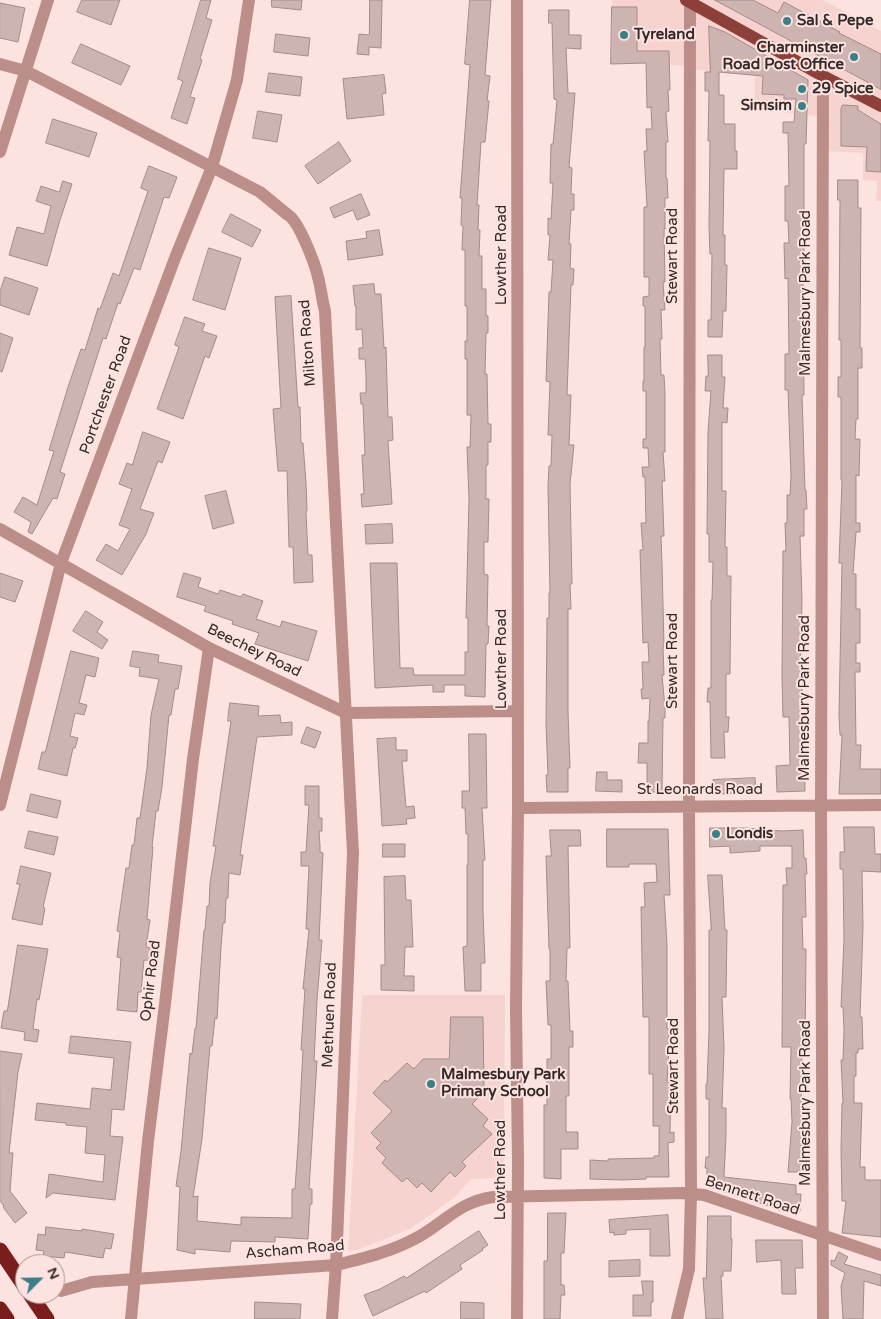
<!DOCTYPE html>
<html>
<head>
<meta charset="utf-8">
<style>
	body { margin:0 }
	#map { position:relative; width:881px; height:1319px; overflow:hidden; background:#fde3df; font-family:"Varela Round",sans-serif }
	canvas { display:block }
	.north { position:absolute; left:15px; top:1254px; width:50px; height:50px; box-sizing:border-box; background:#fde3df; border:1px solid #ac9996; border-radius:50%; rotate:67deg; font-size:14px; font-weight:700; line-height:20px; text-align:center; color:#332928 }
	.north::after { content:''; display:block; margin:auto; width:18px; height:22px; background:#398089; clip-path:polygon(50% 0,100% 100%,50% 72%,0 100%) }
</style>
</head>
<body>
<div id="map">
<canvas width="881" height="1319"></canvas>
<div class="north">N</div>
</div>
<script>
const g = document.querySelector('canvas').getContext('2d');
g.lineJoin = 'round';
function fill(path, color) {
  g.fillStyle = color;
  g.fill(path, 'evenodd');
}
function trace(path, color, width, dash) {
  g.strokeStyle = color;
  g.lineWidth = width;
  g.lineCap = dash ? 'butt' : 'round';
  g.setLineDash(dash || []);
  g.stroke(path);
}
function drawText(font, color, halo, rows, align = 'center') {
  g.font = font + ' "Varela Round",sans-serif';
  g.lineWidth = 4;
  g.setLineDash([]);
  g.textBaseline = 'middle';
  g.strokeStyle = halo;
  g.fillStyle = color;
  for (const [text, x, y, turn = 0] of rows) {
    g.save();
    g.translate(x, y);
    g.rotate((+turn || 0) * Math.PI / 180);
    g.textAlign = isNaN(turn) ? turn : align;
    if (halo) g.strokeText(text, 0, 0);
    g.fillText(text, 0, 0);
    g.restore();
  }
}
const built = new Path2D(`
	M612,0H823L881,31V201H876L877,181L863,180V153L823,151V117L755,109V76L690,69L689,66L637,63L611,64Z
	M362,995H505L504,1174L500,1178L471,1179L455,1197L410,1229L362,1248L348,1252Z`);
const building = new Path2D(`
	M82,0H120L111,25L77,12Z
	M201,0H211L206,18L212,20L200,59L202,60L190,97L195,98L187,124L171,118L183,81L178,79Z
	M272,0H302L301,10L272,7Z
	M370,0H382L381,48L369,47V55L357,54L359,34L369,35Z
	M470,0H491L485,75L490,76L487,101H489L485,142H481L477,205H479L478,230H480L479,256H482V289H486V316H488V333H486L485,374H487L488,424H491V442H488V465H486V499H489L488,542H484V574L488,575L487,626H489L488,644H486L485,697L465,696V685H444V692H433V685L375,688L370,563H397L400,668H413L414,675H465V652H468V618H466L469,499L467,447H470L471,415H467V359H465V341H467V306H465V250H462L463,226L461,225L462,198H460L470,65L465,64Z
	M715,0H753L778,13L784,2L840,32L839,33L881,54V89Z
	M0,3L25,8L18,42L0,38Z
	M612,7H637V51H669L670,90H668L669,111L666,112L668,142H666V178H667L668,198H665V229H664L665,282H663L665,310H661L662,339H660L661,375H664L665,393V452H663L665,481H662L664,536H661L662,564L664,647H663L664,675H662L665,708V718H663L662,792H647V763H638L639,743H648V721H649L650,698L642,699L641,689H643L642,662H649L648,642L643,643L640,550H643L641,523H646L645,477H643L642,467H649L648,448H643V439H646V391H643V381H644V347H645V306H643V297L649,296V277H644V207H647L644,151H647L646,129H652L651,107L647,108L646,63L611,64Z
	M549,10H569V35H581V49L566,48L568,93H575L569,167L572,168L571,194H574V210H571L569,244H571L570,268L574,269L573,285H571L567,395H571L569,445H574L570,484L572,584H570L571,609H568V712L570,768H568V792H547L546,775H548L546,724L547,618H549V593H550L548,486L549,466H551L552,435H548L550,382L546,381L549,292H551L553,260H548L550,235H548V218L551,219L553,183H550L551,144H553L557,100L554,99L552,23H549Z
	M709,26L725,32L808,80L806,144H804V283H803V311L804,395H802L805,490H806L807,509H804V536H800L802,600L800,687H802V713H804L805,791L777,792L776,766L790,765L789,717H783L782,677L783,551H786L785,523H787V495H790L791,477L788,390H785V354H789L788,278L785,279L784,243H789L788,221H785V186H789L788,133H783V122H794L796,99H784V95L762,94L763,76L719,72V95H724V124H735V151H737V169H724L723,235H725V265H727L726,311H723L722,337H708V320H711L712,254H710L709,226L710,141H708L709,91H705V72H710Z
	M276,34L310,38L308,56L274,52Z
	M81,44L130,66L121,85L72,63Z
	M269,73L302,77L300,96L266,92Z
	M384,75L386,93L382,94L384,115L347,119L343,79Z
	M843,105L858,106V110L881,124V172L866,171L867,147L841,146V109Z
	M258,111L282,115L277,142L253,138Z
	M53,119L97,133L89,157L46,143Z
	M339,142L351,161L318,184L305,166Z
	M149,166L177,177L169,198L164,197L140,270L134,268L120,304L118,303L106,339L103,338L60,472L65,474L57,499L53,498L32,534L28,532L31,522L14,512L23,497L37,505L54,451L49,450L68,387L81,349L85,350L98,308L100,309L113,273L119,276L148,191L141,188Z
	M838,180H858V208H861L860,348H862V368H858V419H856L855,439H860L859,476L856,475V523H860V532H856L853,574H856V609H860V643H856V663H860V672H855L856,745H861L860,769H881V794H839L842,735H840L839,715L842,563H839L842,480H841V397H838V377H841V340H839L840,200H838Z
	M63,181L72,184L59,223L47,266L9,255L17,227L44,234L51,206L36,201L41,186L59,192Z
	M361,194L370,215L357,220L353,210L334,218L330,208Z
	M231,214L261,230L252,247L222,232Z
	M379,230L383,255L348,260L346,241L367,238L366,232Z
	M209,248L241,258L225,310L193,300Z
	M5,277L38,288L29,315L0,305V292Z
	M374,284L375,294H381L384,348L386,347L388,417H392L393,440L388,441L392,504L362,507L361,494H364L362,455H365L363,404H361L360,393H366V375L365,359H359V348H363L362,329L356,330V306H355L353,286Z
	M291,296L298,407H300L301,443H303L306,483L307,510L306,512L308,555H312L313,582L294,583L293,547H289L287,471H278L273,409L281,408L275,297Z
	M185,317L205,324L202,331L217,336L209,358L205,356L183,419L157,409L179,347L175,345Z
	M0,333L13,338L2,372L0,371Z
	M708,355H722V377H725L723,408H728L727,423L722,422V491H726L725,547H727V576H731L730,674H726V717H729L728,732H724L725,758H711L710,702H707L708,688H711V600H712L713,562H709V534H707L708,432L711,391H705L706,376H708Z
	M143,432L170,442L162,463L158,461L140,509L154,513L146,534L122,575L96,560L106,544L118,551L130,529L119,525L132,489L119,484L127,463L132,465Z
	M226,491L234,523L213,529L205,496Z
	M392,524L393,543L366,544L365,525Z
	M0,573L23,581L15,602L0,597Z
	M184,573L201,578L198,587L218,594L220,590L241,597L243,594L263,601L256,619L280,627L282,621L317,631L308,661L255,644L259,633L232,624L233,621L204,611L206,606L177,597Z
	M86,611L103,622L97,632L108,640L102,649L73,631Z
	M71,651L99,658L95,677L86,675L79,703L87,705L84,715L75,713L70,736L78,738L75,748H73L67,776L38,769L42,752H45Z
	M133,651L159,655L158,662L182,666L178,689H175L171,715H169L162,787L158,811H156L152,847H153L147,919L150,920L146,947L158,949L157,961L144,960L141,992H138L137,1012L117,1010L121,958L117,957L120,932L117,931L126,868H129L132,845H134L137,818H140L147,768L151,715L159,679L139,676L140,668L130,666Z
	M230,703L259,706L258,716L280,715L281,723L292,722V735L257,737L240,855H243L240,875L229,873L228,898H226L225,923H223L221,947L217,1019L215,1018L212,1046H210L202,1139L193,1197L198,1196L197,1221L241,1225V1217L292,1218V1189H295L298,1145L303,1050H301L305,989H303L309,929H306L309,866H301V852H306L309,805H305V786H319V818H322V831H319L320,846V852L323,853L319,940H322L317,1000L314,1061H317L309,1189H312V1204H310L308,1239L275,1237V1242L231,1241L230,1252L195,1249V1254L177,1250L180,1187L176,1186L181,1151L190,1053L192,1054L195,1028H196L204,930H205L207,906H209L210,883L216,846H213L231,721H228Z
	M307,727L321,732L315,748L301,743Z
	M469,734H486L487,808H482L485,860H483V912L485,963H481V991H465L463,947L467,946V865H468V834H466L465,808H462V791H469Z
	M396,738V750H407V761H402L406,807L414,806L415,818L406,819L407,824L382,826L377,739Z
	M597,772H607V780H622V792L596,791Z
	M755,778L756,793L714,794L713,780Z
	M31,794L61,801L57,818L27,811Z
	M844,827H874L875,854H881V872L862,871L863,927L860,1017H862L863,1049H858V1053H856V1076H854V1103H862L860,1167H865V1180H881V1237L842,1233L846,1201H842L841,1150L842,1103H843L841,1060H843L844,1030L843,1007H841L844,940L843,869H840V852H844Z
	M710,828H746L782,831L803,830L804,858H806L807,874H805L806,917H802L803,949H806L805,1050H802L801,1107H803L802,1147H804L803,1172H788L792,1122L791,1099H790L791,1047H782L783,885H787L786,868H792V846H760V851L730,853V846L710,847Z
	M607,829H668L670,895H664L667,944V1029H669V1050L667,1082H671L670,1133L674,1132V1142L668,1143L669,1177H646V1179L623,1180L590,1179V1160L608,1161V1159L654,1158V1156H659V1126H653V1074H649V1017H643L641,907H645L644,883L657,882L656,864H629V867H607Z
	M550,830H580L581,846H568L570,948H567L566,981H568L570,1031H573V1047H569V1096H566V1132H578V1149H561V1179L544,1178V1105H547V1059H551V1025H548L546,981H550V949H549L546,856H551Z
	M29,831L58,837L54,855L25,848Z
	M383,844H405V857H383Z
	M21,866L51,873L43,907L45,908L42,925L12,919L20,884H17Z
	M708,875H722L725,930H727L726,997H722L724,1048L722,1108H726V1135L724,1177L796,1185V1194H801L800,1211L778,1210V1209L707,1186V1168H705L706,1157H709V1099H706V1084H707L709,1032V930H711Z
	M405,876L406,900H411L413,947H405L404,976H414V991L381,990V965H385L384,877Z
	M18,945L48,949L39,1000L37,999L33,1029L39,1030L37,1042L24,1040L25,1032L1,1028L4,1011H7Z
	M451,1017H483L484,1092L472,1104L488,1119L483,1126L492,1134L462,1162L466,1166L455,1177L450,1172L431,1192L422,1183L417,1188L407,1178L402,1182L382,1163L386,1158L376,1148L381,1143L371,1133L392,1111L373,1093L385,1080L387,1082L407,1063L414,1069L423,1059H449Z
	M71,1036L131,1042L124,1110L112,1109L110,1136L123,1137L115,1200L53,1193L46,1198L49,1174L103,1182L105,1155L85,1153L87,1127L66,1125V1123L35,1120L37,1103L90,1109L92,1088L111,1090L114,1058L69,1053Z
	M0,1051L22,1054L18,1072L9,1153H13L10,1191L27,1213L15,1223L3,1207L4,1206L0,1201Z
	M548,1213H566L564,1253H561V1285H564L565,1295H561L560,1319H544V1261H547Z
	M668,1215L670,1256H650V1229L626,1230V1234L614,1235V1232L610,1233L609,1220Z
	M708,1216H731V1239H732L731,1271H723V1276H721L723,1319H706L703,1278H706Z
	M46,1227L82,1231V1229L114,1234L111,1249L105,1248L103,1258L65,1252L64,1258L43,1256L44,1251L36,1250L38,1234L45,1235Z
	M479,1231L488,1245L482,1249L483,1250L460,1265L462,1269L426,1293L425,1291L373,1316L364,1295L380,1289L404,1276L406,1278Z
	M756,1240H802L803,1268H795L796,1294H782L781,1260L757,1262Z
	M839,1252L848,1257L844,1264L881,1275V1286L864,1281L863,1319H843L841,1286L845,1273L831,1265V1260L834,1261Z
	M640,1260V1276L609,1277V1261Z
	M642,1281H653V1302H651V1316H633V1295H643Z
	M255,1302L301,1304L300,1319H255Z
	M461,1302L484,1303V1319H461Z`);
const minor = new Path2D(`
	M517,0L518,808L516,1009L518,1162L517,1319
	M0,64L26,71L260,192L288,215C299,221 315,264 318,277C321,288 322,300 325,311L353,853L336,1265L332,1319
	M823,76L821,806L823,1319
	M0,152L48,0
	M0,529L209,648L346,713L518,711
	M0,805L61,563L175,258L212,167L237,80L249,0
	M518,808L881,805
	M61,1291L92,1282L336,1265C365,1258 394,1251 420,1236C447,1220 460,1202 493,1197L683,1193L704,1195L881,1255
	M131,1319L148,1141L165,1004L193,759L209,648
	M677,1319L689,1269L691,1194L689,806L690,2`);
const major = new Path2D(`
	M686,0L823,76L881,106`);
const highway = new Path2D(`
	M0,1250L25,1287
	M30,1294L47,1319
	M0,1309L7,1319`);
const markers = [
	[787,21,5,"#398089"],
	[624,35,5,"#398089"],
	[854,57,5,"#398089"],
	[802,89,5,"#398089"],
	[802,106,5,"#398089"],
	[716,834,5,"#398089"],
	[431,1084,5,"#398089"]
];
const poiNames = [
	["Sal & Pepe",797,21],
	["Tyreland",634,35],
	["Charminster",844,48,"right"],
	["Road Post Office",844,65,"right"],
	["29 Spice",812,89],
	["Simsim",792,106,"right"],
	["Londis",726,834],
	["Malmesbury Park",441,1075],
	["Primary School",441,1092]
];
const streetNames = [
	["Lowther Road",502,255,-90],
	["Stewart Road",673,256,-90],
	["Malmesbury Park Road",806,293,-90],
	["Milton Road",308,343,-94],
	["Portchester Road",106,395,-70],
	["Beechey Road",254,651,26],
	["Lowther Road",502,659,-90],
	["Stewart Road",673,661,-90],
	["Malmesbury Park Road",805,698,-90],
	["St Leonards Road",700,790],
	["Ophir Road",151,981,-83],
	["Methuen Road",330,1015,-88],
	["Stewart Road",674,1066,-90],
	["Malmesbury Park Road",806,1103,-90],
	["Lowther Road",501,1170,-90],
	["Bennett Road",752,1196,18],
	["Ascham Road",295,1250,-5]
];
fill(built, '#f6d3cf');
fill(building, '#ceb4b1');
trace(building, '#a38b89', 1);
trace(minor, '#bc8e89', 12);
trace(major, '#8d3f3a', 12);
trace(highway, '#7a1e1d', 15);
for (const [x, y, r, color] of markers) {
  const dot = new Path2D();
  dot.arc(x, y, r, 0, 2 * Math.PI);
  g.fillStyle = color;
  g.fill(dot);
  trace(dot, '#fde3df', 2);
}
drawText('bold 15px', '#332928', '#fde3df', poiNames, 'left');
drawText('15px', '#332928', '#fde3df', streetNames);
</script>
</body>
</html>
